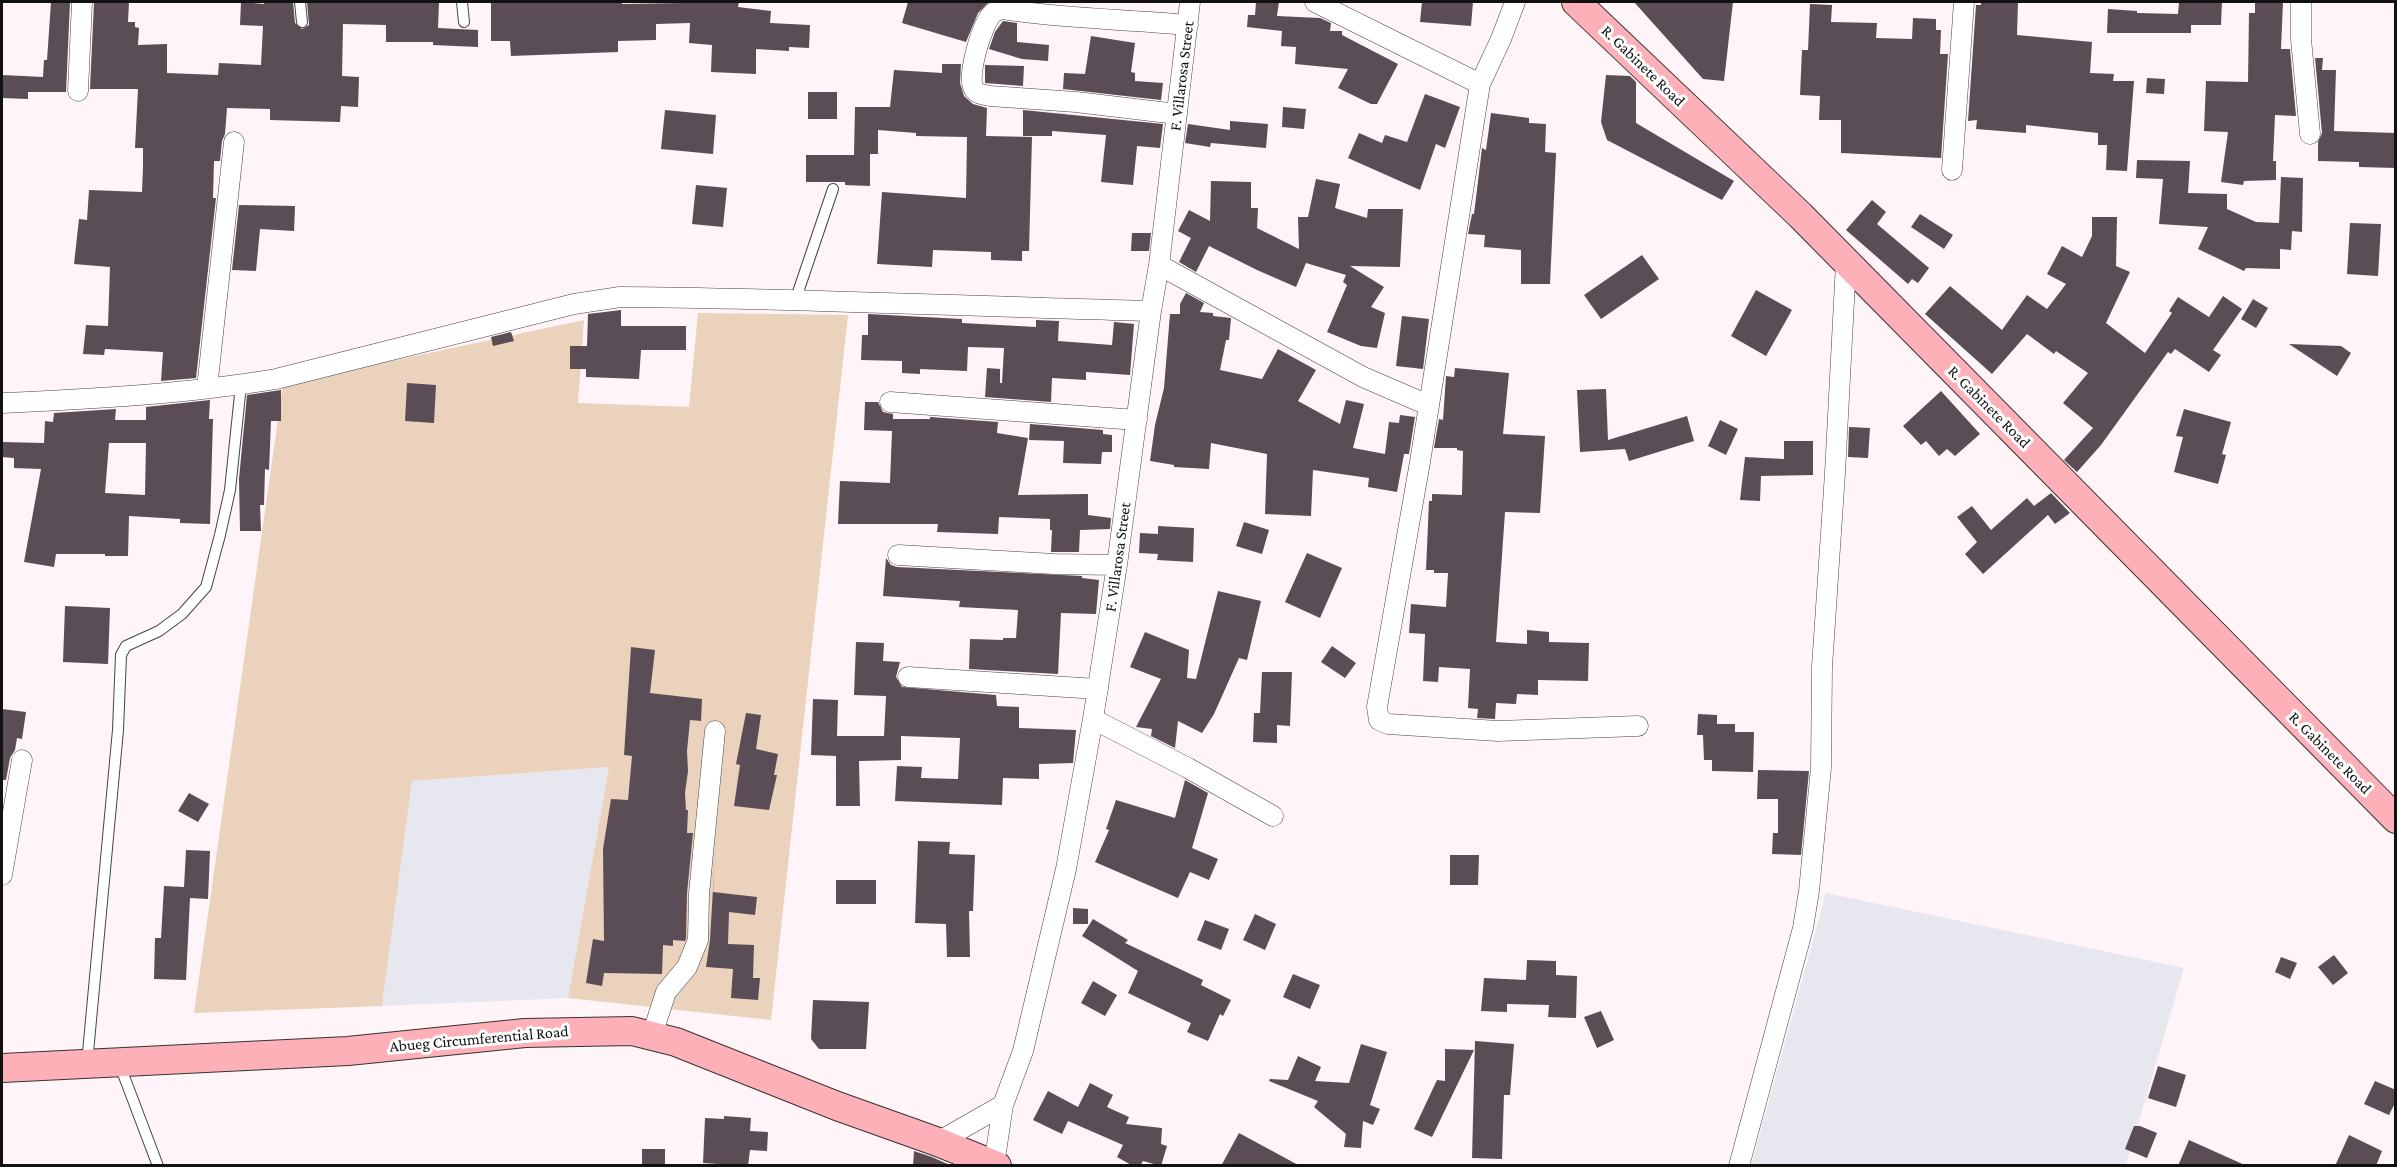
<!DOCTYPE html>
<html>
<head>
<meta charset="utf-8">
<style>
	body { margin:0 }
	#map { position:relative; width:2397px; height:1167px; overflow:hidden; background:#fff4f7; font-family:"Crimson Pro",serif }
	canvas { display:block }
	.frame { position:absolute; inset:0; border:3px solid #111; pointer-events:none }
</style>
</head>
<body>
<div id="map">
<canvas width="2397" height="1167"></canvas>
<div class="frame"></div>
</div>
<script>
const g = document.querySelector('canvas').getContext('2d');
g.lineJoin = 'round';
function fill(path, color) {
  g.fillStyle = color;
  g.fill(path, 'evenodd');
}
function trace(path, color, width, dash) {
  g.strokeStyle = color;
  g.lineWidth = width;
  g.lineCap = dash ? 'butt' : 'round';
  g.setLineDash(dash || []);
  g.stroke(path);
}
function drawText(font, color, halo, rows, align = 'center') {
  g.font = font + ' "Crimson Pro",serif';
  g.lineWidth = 6;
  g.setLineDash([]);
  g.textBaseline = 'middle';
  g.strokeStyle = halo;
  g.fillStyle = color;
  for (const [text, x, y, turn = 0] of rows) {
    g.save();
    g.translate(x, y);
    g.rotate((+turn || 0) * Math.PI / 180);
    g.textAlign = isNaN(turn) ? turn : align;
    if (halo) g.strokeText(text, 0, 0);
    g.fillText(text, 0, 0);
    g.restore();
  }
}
const industrial = new Path2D(`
	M609,767L568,998L382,1006L412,781Z
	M1826,893L2184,968L2126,1165L1751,1166Z`);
const green = new Path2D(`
	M698,313L848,315L771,1020L568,998L609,767L412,781L382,1006L194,1013L283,384L584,320L578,403L689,407Z`);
const building = new Path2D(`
	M51,2H70L66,92H28V99L2,98V75L43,77L44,60H47Z
	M94,2H129L128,22H135V27L139,28L138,45L167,44V73L218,75L219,63L261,65L263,26L240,25L241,2L264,4V2H293L295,23L302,29L309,25L307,2H439L438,28L478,30V47L433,45V42H386V25L343,24L342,76L359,77L358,107L341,106L340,122L270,120V109L227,108L225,134L222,141L220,161H214L213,198H216L196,378L161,381L163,352L105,349L104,355L83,354L86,325L108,326L110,267L74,264L79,219L87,220L89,190L142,192L143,167V148H135L138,89H90Z
	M491,2H622V4L739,2L738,7L771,11L770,23L810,25L809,48L789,47V51L756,49V74L711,72L712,45L689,43L690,23L656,24V40L618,41V52L511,56L510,41H491Z
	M908,2H989L978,13L966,42L902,23Z
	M1256,2H1279L1277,16L1320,18L1331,23L1330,31H1342V35L1398,64L1377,104H1371L1338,88L1348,69L1295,64L1296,47L1281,46L1282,31L1247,27L1248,15H1255Z
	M1422,2H1473L1471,26L1420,22Z
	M1634,2H1733L1724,81L1703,79Z
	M1981,2H2018L2017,35L2092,42L2090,73L2114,74L2113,81H2134L2127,171L2106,170L2107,145H2098V133L2026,125V133L1976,129L1977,120L1968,121L1976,5H1981Z
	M2179,2H2222L2221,25H2191V33H2107L2108,9L2137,11V13L2178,14Z
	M2255,2H2283L2281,49H2290L2296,116L2275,115L2273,161H2276V180L2244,181L2243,185L2221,182L2228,132L2204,131L2206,81L2248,82L2249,13H2255Z
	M1810,4L1832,5L1831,22L1877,23L1876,38L1912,39L1913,18L1936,19V30H1941L1940,54H1948L1941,158L1841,153V120H1819L1820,96L1800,95L1802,50H1808Z
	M1003,21L1017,23V42L1049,45L1048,61L1022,59L989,49L995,32Z
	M1091,36L1135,43L1131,72L1135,73V81L1163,83L1161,100L1063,89L1064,73L1085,74Z
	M2315,58H2323L2322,70H2336L2334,131L2396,133V168L2359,167V162L2318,161V142L2322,133Z
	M942,64H961L960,83L964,96L973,104L987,108L986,136L1032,137L1029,251H1022V261L991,260V252L933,250L932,267L877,264L882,192L966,198L967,137L916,136V133L878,130V154H870V186L845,185V182H806V155H854L855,107H890L894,70L942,73Z
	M985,65L1024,66L1023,86L985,83Z
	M1606,75L1630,76L1636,82V123L1734,181L1722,200L1607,140L1601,122Z
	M2147,78L2165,79L2164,94L2146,93Z
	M808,92H837V119H808Z
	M1425,94L1460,107L1445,148L1436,144L1420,190L1348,158L1359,133L1382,143L1385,135L1407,142Z
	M1283,107L1306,109L1304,129L1282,127Z
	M665,110L716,115L713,154L661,149Z
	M1023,110L1163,124L1160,148L1137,146L1133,185L1101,182L1106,135L1052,131V136H1023Z
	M1491,113L1529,118V123L1546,124L1545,152L1556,153V155L1550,284H1521V250L1484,247L1485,235L1468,234L1472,214H1474L1482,148L1486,150Z
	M1230,121L1268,124L1266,148L1211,143L1210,147L1185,143L1188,124L1230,130Z
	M2137,160L2190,161L2188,193L2227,194V209L2256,222L2279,223L2281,177L2303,178L2302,232L2292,231L2291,250L2280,249V269L2246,268L2244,271L2198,249L2208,227L2159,224L2163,179L2136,178Z
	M1316,179L1340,184L1335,208L1367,218L1368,209H1403L1400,267L1350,266L1384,287L1371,307L1385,313L1377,348L1361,346L1327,332L1347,285L1343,282L1346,275L1306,263L1296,287L1257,270L1209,246L1196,272L1179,262L1191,238L1178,231L1189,210L1210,221L1211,181L1251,182V208H1258L1257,228L1299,249L1298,217H1308Z
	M696,185L727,188L723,227L692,224Z
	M1872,200L1886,212L1877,224L1929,268L1918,283L1912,279L1908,284L1846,230Z
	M239,205L295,206L294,231L260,229L256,271L232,270Z
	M1920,214L1953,235L1944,249L1911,227Z
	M2092,217H2117L2116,266L2130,272L2106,323L2145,353L2172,313L2169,311L2178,297L2209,317L2223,296L2242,309L2213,350L2221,355L2209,372L2175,349L2171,354L2168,352L2101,445L2077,472L2064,460L2093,428L2063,403L2088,373L2056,351L2054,354L2027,334L1992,374L1925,314L1950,286L2002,330L2027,295L2047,309L2066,284L2047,274L2062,246L2082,257L2092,236Z
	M2350,223L2381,224L2378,276L2347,274Z
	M1132,233H1151L1149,251H1131Z
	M1642,255L1659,279L1601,319L1584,295Z
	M1756,290L1792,310L1766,356L1731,336Z
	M1186,293L1204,303L1200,312L1213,313V316L1231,318L1229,340H1226L1220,370L1262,379L1278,349L1316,370L1298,401L1340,424L1346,400L1364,404L1353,448L1385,454L1389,422L1399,423L1400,415L1415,417L1409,454H1404L1397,492L1368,487L1369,478L1313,470L1311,516L1265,514L1267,454L1211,443L1209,469L1174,467V465L1150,461L1155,425L1164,388L1170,314H1180V304Z
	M2253,299L2268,308L2256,328L2241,319Z
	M621,310V326H686V350H641L639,379L586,377V369H570V346H587L588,314Z
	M868,314L962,319V323L1036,327V320L1059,321L1058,341L1112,345L1114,322L1134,324L1130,375L1086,372V380L1052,378L1051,402L985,397L987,368L1000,369V383H1002L1004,348L968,347L967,371L920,369V374L902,373V361L861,360L862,335H868Z
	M1402,316L1429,319L1423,369L1396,366Z
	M511,332L514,341L493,346L491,337Z
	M2289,344L2341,346L2351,353L2337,376Z
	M1455,368L1509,373L1503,434L1545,436L1540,513L1505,512L1496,642L1527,644V630L1549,632V642L1589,643L1588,681L1538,680V695L1517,694L1516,704L1496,703L1495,719L1477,718L1478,709L1468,708L1470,669L1439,667L1438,682L1423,681L1425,634L1409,633L1411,604L1446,607L1448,573H1434V570H1426L1429,501H1432V494L1462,495L1463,451L1457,450V448H1434L1439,419L1443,420L1446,376L1454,377Z
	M407,383L436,385L434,423L405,421Z
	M1606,389L1608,440L1687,416L1694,441L1629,461L1625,449L1580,452L1577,390Z
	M281,390V421H271L269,470L265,469L264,505H260L261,531H240L239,479L247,395Z
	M1941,391L1980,434L1955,456L1947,449L1939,456L1926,441L1921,445L1903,426Z
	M210,400L209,419H213L210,524L180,523V519L129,516L128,556H105V554H56L54,567L24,562L41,469L14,468V458L2,457V442L44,443L45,421L53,422L54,413L116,409L115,420H146V407ZM109,443H146L145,495L105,493Z
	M865,402H878L883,412L893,414V419H930V417L998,422L997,433L1028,438L1018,495L1088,494V515L1111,518L1110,529L1080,530L1079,552H1051L1052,530H1050V519L999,517L998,534L937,532L938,524H838L840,481L890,483L892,431L864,430Z
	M2184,409L2231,422L2222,454L2226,455L2218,484L2174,472L2183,437L2176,436Z
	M1720,420L1738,429L1726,455L1708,446Z
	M1030,424L1103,430V434L1112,435V452H1102L1101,464L1063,463L1064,441L1029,440Z
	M1849,427L1870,428L1868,458L1848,457Z
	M1784,441H1813V475L1761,476L1760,501L1740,500L1745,457L1784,459Z
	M2051,493L2070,513L2055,524L2048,515L1983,574L1965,554L1977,542L1957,517L1972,506L1991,530L2027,498L2034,506Z
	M1244,522L1269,530L1262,554L1236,546Z
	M1158,526L1194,528L1193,562L1157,560L1158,554L1139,553L1140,533L1158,534Z
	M1307,553L1342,568L1320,618L1285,602Z
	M886,558L891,565L897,567L1082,576V578L1099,580L1096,614L1061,613L1058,674L969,669L970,639L1003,640V638H1016L1018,610L959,607L960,601L883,596Z
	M1218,591L1261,601L1247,660L1239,658L1214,714L1202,733L1178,721L1175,748L1151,736L1152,729L1136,727L1161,679L1130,667L1145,632L1189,650L1187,678L1196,679Z
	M65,606L110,608L108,664L63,662Z
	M856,642L884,643L883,661L900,662L896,677L902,687L996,695L997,706L1019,707V728L1076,730L1073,763L1039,764V779L1003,778L1002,805L895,801L897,766L922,767L921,778L958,779L960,738L901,736V760L859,761L860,806H836V756L811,755L813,699L838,700L837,736H884L886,696L854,695Z
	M1332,646L1356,663L1345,678L1321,662Z
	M631,647L655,650L650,693L702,699L701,721L690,720L687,751L688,771L685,793L686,810H688L687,833H693L687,893L686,938L685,941L673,940V946L663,945L662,974L604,973L602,986L586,983L593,939L604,941L603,849L611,799L628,800L632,756L624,755Z
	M1262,672H1292L1290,726L1277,725V743L1253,742L1254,713H1260Z
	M2,709L26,712L22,739L17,738L15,750L10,758L6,780H2Z
	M746,713L761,715L756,749L778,754L774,775H777L769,810L734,806L740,765L736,764Z
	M1698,714L1717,715V724H1735V732H1754L1753,772L1712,771V760H1704L1703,735H1697Z
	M1758,770L1809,771L1801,855L1772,854L1773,833H1778V799H1757Z
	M1185,780L1208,793L1192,848L1218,859L1209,880L1190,872L1178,898L1095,862L1109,830L1106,829L1116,800L1175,818Z
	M189,793L209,804L198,822L178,811Z
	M918,841L950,842L949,854L975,855L973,911H969L970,957H947L946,924L915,923Z
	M186,850L210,851L208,899L190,898L186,980L154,979L155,938H161L164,886L184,887Z
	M715,854L713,892L757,897L755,915L729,912L728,944L754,945L753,978H760L758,1000L731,998L733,969L706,967L710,940Z
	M1450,855H1479L1478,885H1450Z
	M836,880H876V904H836Z
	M1073,908L1088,909V924H1073Z
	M1255,914L1276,924L1265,950L1243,940Z
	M1093,919L1128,940L1125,943L1203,980L1201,985L1231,1000L1223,1016L1220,1014L1208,1041L1187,1032L1191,1023L1128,993L1138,971L1082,936Z
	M1205,920L1229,929L1221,950L1197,940Z
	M2334,955L2348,973L2333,985L2318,967Z
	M2281,957L2297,963L2290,979L2275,972Z
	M1527,960L1556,961V975L1577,976L1576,1018L1548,1017L1549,1005L1507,1004V1012L1481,1011L1484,978L1526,980Z
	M1293,974L1320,985L1310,1009L1283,997Z
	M1093,981L1117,995L1105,1016L1081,1003Z
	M813,1000L869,1002L866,1049H819L811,1039Z
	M1601,1011L1614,1040L1597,1048L1584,1017Z
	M1475,1041L1514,1044L1510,1095H1504L1502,1159L1472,1158Z
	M1361,1044L1387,1052L1370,1105L1380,1109L1373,1125L1363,1121L1361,1148L1344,1147L1346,1134L1314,1107L1318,1101L1269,1081L1270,1079L1288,1080L1298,1056L1321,1067L1315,1081L1349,1083Z
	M1445,1049L1474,1050L1432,1137L1414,1129L1437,1080L1445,1081Z
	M2158,1066L2186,1075L2176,1107L2148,1098Z
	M2375,1081L2396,1090V1101L2389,1115L2364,1104Z
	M1090,1083L1113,1095L1107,1107L1129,1117L1126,1124L1162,1128L1161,1144L1167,1146L1161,1166L1143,1161L1140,1166H1133L1117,1157L1123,1145L1068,1121L1062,1134L1033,1120L1048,1091L1078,1107Z
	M724,1116L751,1118L750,1131L768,1132L767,1151L750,1150L748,1166L703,1163L705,1118L724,1119Z
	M2134,1126H2140L2157,1133L2147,1158L2125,1149Z
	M1239,1133L1300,1166H1221Z
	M2349,1135L2382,1151L2376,1166H2335Z
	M2189,1140L2247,1166H2178Z
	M642,1149H665V1166H642Z
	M914,1151L932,1157L952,1166H913Z`);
const lane = new Path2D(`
	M300,2L302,22
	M462,2L464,22
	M795,301L833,189
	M87,1063L118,730L121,655L126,646L159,631L182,614L206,587L220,535L230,490L241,385
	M119,1063L158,1166`);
const street = new Path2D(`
	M1315,2L1480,84L1420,462L1377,707L1379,720L1388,724L1498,731L1638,726
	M2301,2V39L2310,134
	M1480,84L1501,39L1515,2
	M78,91L82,2
	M1177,114L1076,102L990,96C984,95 977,94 974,89C966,77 982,23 993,13C995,11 998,11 1001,9C1063,19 1126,19 1188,25
	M1952,170L1964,2
	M1159,265L1363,377L1428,405
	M207,388L234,142
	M890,402L1137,420
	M2,403C93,399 185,394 276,379L574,304L620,297C797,298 973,307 1151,311
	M898,555L1054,564L1117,565
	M908,677L1098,689
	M1093,719L1188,768L1273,816
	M2,875L22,760
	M652,1035L666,992L687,967L698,940L699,894L715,731
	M938,1142L1003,1105
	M994,1165L1003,1105L1023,1051L1066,869L1093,719L1117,565L1151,311L1159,265L1190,2
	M1739,1166L1803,928L1809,891L1821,768L1822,667L1835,473L1846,263`);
const secondary = new Path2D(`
	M1576,2L1800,215L2396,819
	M2,1068L348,1051L525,1033L632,1031L676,1042L837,1106L938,1142L997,1166`);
const streetNames = [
	["R. Gabinete Road",1643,66,44],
	["F. Villarosa Street",1182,76,-83],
	["R. Gabinete Road",1989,407,45],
	["F. Villarosa Street",1118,557,-82],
	["R. Gabinete Road",2330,753,45],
	["Abueg Circumferential Road",479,1039,-5]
];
fill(industrial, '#e6e7ef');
fill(green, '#ead2bd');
fill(building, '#5a4d55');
trace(lane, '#444', 12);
trace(street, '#444', 21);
trace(secondary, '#333', 30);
trace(lane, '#fff', 10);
trace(street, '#fff', 20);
trace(secondary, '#feb0b9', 28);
drawText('16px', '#111', '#fff', streetNames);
</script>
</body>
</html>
